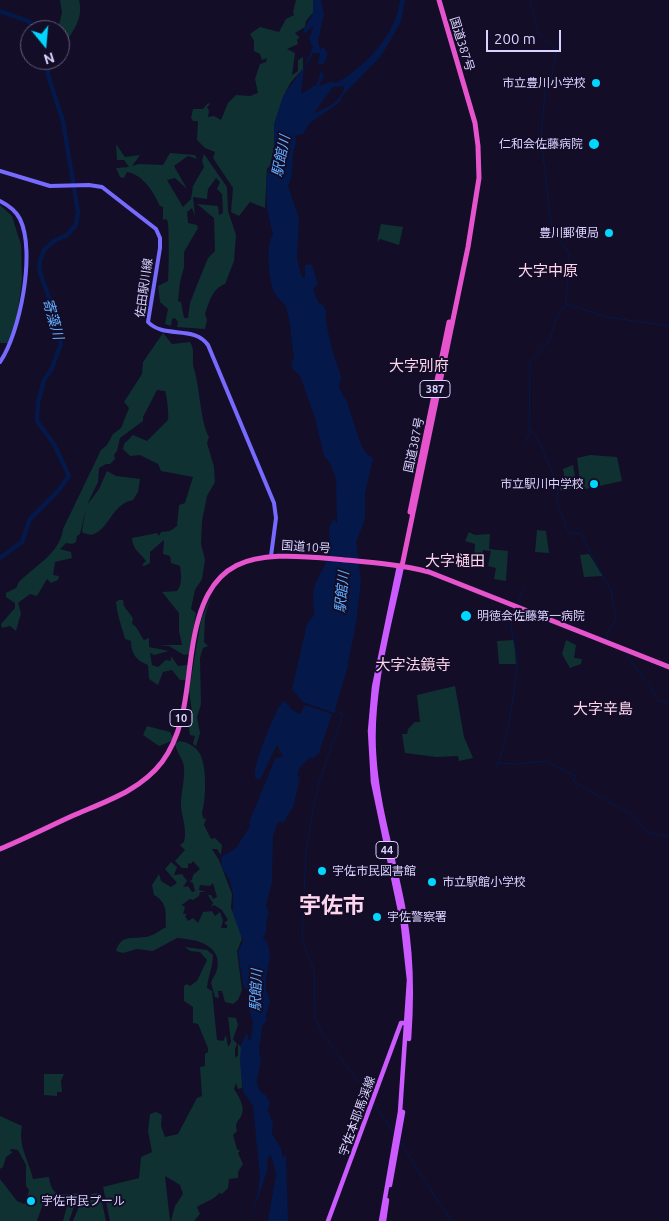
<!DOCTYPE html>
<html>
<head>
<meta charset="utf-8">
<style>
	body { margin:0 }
	#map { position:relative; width:669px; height:1221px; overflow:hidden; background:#130d27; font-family:Ubuntu,sans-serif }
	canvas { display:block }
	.north { position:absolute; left:20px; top:20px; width:50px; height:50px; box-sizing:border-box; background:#130d27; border:1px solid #635c7d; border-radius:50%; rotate:163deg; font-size:14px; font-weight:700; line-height:20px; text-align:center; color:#dad3ff }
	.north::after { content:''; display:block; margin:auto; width:18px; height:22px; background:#00d6fe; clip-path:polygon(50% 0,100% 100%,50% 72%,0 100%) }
	.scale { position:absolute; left:486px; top:30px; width:75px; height:22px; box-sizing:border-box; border:2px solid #dad3ff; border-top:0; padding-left:6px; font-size:15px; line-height:18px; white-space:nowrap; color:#dad3ff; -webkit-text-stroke:4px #130d27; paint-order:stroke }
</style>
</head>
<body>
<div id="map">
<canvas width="669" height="1221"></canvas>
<div class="north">N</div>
<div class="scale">200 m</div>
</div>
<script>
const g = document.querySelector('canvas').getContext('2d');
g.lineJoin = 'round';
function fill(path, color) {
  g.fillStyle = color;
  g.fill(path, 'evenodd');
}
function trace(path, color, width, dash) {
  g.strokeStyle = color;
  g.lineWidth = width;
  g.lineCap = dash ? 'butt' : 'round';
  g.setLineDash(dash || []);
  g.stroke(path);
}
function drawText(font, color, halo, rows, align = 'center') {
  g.font = font + ' Ubuntu,"Noto Sans JP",sans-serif';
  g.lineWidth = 4;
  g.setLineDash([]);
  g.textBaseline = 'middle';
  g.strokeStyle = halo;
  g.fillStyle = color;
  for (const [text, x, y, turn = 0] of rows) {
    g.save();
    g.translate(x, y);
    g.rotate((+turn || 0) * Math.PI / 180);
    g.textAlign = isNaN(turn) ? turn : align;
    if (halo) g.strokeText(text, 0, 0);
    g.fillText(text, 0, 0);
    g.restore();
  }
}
const green = new Path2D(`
	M60,0H79C84,19 72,33 62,47L60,30H58L62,12Z
	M296,0H313L315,10L306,21L305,27L295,33L300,38L297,39L298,44L287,49L295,53L292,75L298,71V60L303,57V69L291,82L285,93L270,167L267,168L265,208L250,202L239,216L231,212L233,188L213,158L215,152L205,148L197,140L198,121H193L191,118L193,109H203L208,103L210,104L207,107L209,111L208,117L214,116L221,120L228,103L236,95L250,96L258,93L255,79L260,64L266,62L267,58L262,60L260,54L254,51V41L250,34L260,27L279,32L286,19L294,15L293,12Z
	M116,144L125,157L140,155L132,166L139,164L163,165L170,153L195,155L197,159L188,156L174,166L187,189L175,178L167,180L183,207L191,199L193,186L204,167L202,161L204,154L227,187L228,211L236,235L234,261L225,284C212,289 209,302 205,314L207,320L205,329L177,327L178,322L175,318L172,319L171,326L165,324L168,309L160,302L158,286L168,281C169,260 169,242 168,222L166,219L163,220V207L160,206C154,193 144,175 127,172L124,178L120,177L116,168L129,167L124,160H117ZM216,178L220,182L217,189L222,194L223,213L219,215L218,206L197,204L214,218L215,251L208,258L199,280L190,303L188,318H184L181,302L178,301L180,282L184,267V252L198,228L197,225L188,223L187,212L192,208L195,216L193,197L207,199L208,189Z
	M0,205L12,216L21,245L22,279L16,326L8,343H0Z
	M381,224L403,227L399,245L380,239L377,242Z
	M163,333L172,344L190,342C196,351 191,359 194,369C200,387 200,421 209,437L207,443L214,467L215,482L207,496L202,521L201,544L205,560L202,579L195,590L191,609L196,613L189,654L184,655L169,646L158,645H182L179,631V613L162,592L177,591C183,583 181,575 180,566L171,563L170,556L163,554L164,540L150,552V563L144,566L142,565L146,561C140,552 133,551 132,538L157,533L159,536L161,532L170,531L177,526L179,505L185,503L193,477L161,471L158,464L140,455L130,456L123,449L124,444L133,435L147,441L168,420C169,414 167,396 165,391L157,390L143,417V421L120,438L117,451L114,455L115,459L110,464H106L99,468L98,482L87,505L99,489L107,471L116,476L140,479L138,492L133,500C111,504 110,530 91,535L83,533L82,530L86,509L80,534L77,536L76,542L72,544L66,543L60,549L71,552L72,558L55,562L53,575L59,576L58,580L51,583L47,579L37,596L30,594L18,603L21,613L16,631L10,626L2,628L1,624L15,608V603L6,597V593L16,588L19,582C34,566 60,554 63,529L101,450L107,445L113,434L121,428L129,408L124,402L142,374L143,362Z
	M590,455L617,457L622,481L581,490L577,458Z
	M573,465L577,487L561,491L558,484L565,480L563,469Z
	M537,530L546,531L549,553L535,552Z
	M469,532L475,535L490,534L489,549L508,551L506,581L494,579L496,568L488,566L491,551L483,550L482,558L474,557L475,544L465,541Z
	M589,554L603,576L584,577L580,555Z
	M211,596L205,616L204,642L208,646L203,648L200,658L201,704L197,717L200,733L196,746L193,744L195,736L190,735L188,722L192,711L189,691L201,620Z
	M119,600H123L124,606L133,618L132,624C139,628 139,634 144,640L149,638V647L169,651L154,655L150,653L152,665L158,667L166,660L171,661V656L178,666L188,665L186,680H180L172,670L163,672L158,685L149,679L148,665C137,661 131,654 131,641L125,639C122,627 117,615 116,602Z
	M514,640L516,664H499L497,641Z
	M566,640L576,645L574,658L582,659L581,664L570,668L562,654Z
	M455,686L464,737L473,758L459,761L458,756L436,757L405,753L402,734H407L408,729L415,722H420L417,695Z
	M147,726L170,732L173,737L172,741L159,746L143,735Z
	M179,741C187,742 196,746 200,754C207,767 206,799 202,813L203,818L206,819L204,825L211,839L215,838L222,845L221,855L217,849H212L219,860L232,894L231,908L238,924L242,939L237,951L242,990L238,1000L233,1004L225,1002L222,991H218L219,998L215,997L211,983C212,978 216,974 217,970C223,945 196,939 177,938L153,951L137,949L123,953L116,951C121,935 130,939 145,937C151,937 161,930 166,927C165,915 169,903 154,895L152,885L159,874L161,881L171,887L177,883L165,869L171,862L177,867L174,875L182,874L187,881L183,887L188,886L192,892L195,891L193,883L189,881L192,880L193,875L200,869L193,861L191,864L188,863V868H182L175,861L185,850L180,845L184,842C188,827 180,815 181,801C182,789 185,777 184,767C183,759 177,753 175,744ZM213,883L217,897L213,899L211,895H208L213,903L211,907L214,905L222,910L228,920L224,923L227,925V928H221L223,921L220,912L215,916L212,911L203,912L198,923L193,918L188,921L185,916L187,914H183L185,907L182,905L180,906L190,899L193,900L199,896L200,892H206L199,890L200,885L210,886Z
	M185,947L207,950L213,955C213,967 208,976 207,988L212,991L217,1040L223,1041L226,1035L228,1047L231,1042L228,1017L236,1018L238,1025L233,1039L237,1044L235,1049V1058L238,1055V1044L241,1047L242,1088L238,1089L236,1083L234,1089C238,1095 245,1106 242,1114C240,1121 234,1121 237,1131L233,1135L237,1149L240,1151L238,1153L243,1164L238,1172V1178L229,1179L228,1188L222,1194L219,1193C214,1200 204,1202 197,1207L200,1214L194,1221H171L175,1206L183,1194L180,1185L165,1176L170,1221H110L103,1187L139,1178L141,1157L152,1152L148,1131L150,1114L156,1112L162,1115L161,1126L165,1137L178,1134L197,1098L202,1096L200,1067L205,1066V1054L208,1052V1048L198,1024L193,1023V1007L184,1001V986L187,984L190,986L197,981L207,960L200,952L190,951Z
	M44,1074H64L61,1081L62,1092H57V1096L44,1095Z
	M0,1116L22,1126C18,1146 28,1158 33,1179L49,1177C52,1198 61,1195 79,1193L69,1221H63L68,1202L46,1195L37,1221H0V1179L17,1201L24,1204L26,1202L29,1190L26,1186V1165L18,1150L11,1149L10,1151L13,1152L6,1157L3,1167L0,1169Z
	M100,1193L106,1221H73C79,1207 83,1192 100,1193Z`);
const water = new Path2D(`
	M313,0H321L324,14L318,41L320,49L324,47L328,54L324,64H318L320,53H313L304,68L301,94L317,84L321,70L324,75L319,86L333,81L334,83L338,82C365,67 397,33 400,0H405L401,22L381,56L342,96L340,102L310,123L303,134L295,136C298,145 293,148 293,156C292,168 293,174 288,186L299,218L297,259L302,277L305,278V266L307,264L312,265L318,284L313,289L318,302L323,305L326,311V323L333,353L341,376L339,388L347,402L361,445L367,454L373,458L365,494V519L356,542L361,581L356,623L347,669L335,709L336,711L334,713L303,702L292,689L307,624L314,615L313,593L315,584L330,555L329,527L334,519L337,523L336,479L330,463L324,456L315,418L300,376L292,368V362L294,356C291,341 291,325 287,310C285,302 277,299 274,292C269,280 265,244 273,235L267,209L266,179L274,149V124L283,96L303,69L313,47L309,39L314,25L304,34L303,31L313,13ZM344,86C344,100 325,109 314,113L333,87Z
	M285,701L291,709L300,714L305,705L332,714L319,753L313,759L311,757C305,761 298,768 297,776L300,777L293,807L283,823L280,821L277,824L273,836L272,882L266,906L269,913C264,921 269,930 263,938L268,943L270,956L266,979V990L270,1002L266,1015L267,1020L262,1026C262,1034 260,1041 259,1049C259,1055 262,1060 260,1065C258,1078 253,1083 263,1094L266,1095L268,1101H270L268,1111L273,1123L272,1134L281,1148L283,1158L286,1154L288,1221H268L276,1174L271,1155L268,1158L267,1171L250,1221L258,1192L260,1176L253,1106L243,1092L240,1062L241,1045L247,1032L249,1041L251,1040L253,1021L249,1010L250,998L243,984L238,952L243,941L233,914V893L229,879L222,868L221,857L236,848L250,826V820L275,759L283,756L277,745L260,780L255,778C253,763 271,724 277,710C278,707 283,703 285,701Z`);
const stream = new Path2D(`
	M566,304L607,317L669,326
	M529,427L539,441L558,486L557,501L567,530L572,534L581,533L597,566L611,590L616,620L608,632L607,639L610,641
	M525,441L529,434L530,363L549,341L556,320L566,303L569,255L567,249L557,238L551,224L541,138L545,91L553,72L556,49L538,32L530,0
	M517,605L524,587
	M623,651L650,686L658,701L669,703
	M336,711L343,714L319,782L313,809L306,853L302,940L314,970L315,1017L321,1031L372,1100
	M498,763L516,764L545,761L576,776L573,781L632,815L649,833L669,836
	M496,770C508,736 514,700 517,664C518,646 505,626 515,608
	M374,1103L394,1134
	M399,1141L451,1221`);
const river = new Path2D(`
	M0,11L28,21L39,30
	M0,558L22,542L30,519L58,491L69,476L54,444L37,421L38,403L44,380L51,370L61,344L53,308L40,273L39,264L44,250L54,241L67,235L76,225L78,212L63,121L48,75V60`);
const secondary = new Path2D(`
	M0,171L50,186L89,185L102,187L156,229L160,238V248L148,322C164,339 194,325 208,345L274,503L276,518L271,556
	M0,201C8,205 16,211 20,219C36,252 20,333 0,362`);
const primary = new Path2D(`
	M402,566C389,627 370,691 374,754C377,809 396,863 405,918C412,959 412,998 409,1039
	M390,1185L403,1112
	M328,1221L401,1023H409
	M381,1221L400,1112L409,980L403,925L373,782L370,731L374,687L399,566
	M384,1221L387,1200`);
const trunk = new Path2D(`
	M410,512L449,322
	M402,566L468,247L479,178L478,146L475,123L439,0
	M0,849C24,839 48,827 72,816C104,802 140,791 162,762C186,730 186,688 192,650C206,554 249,551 335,559C366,562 398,564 429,572L669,667`);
const markers = [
	[596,83,5,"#00d6fe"],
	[594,144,6,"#00d6fe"],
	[609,233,5,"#00d6fe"],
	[594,484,5,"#00d6fe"],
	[466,616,6,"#00d6fe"],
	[322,871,5,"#00d6fe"],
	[432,882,5,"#00d6fe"],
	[377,917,5,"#00d6fe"],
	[31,1201,5,"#00d6fe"]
];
const shields = [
	[435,389,30],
	[181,718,22],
	[387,850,22]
];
const shieldNames = [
	["387",435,389],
	["10",181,718],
	["44",387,850]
];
const streetNames = [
	["国道387号",462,44,73],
	["佐田駅川線",144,288,-82],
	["国道387号",414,445,-78],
	["国道10号",306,547,4],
	["宇佐本耶馬渓線",357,1116,-70]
];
const poiNames = [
	["市立豊川小学校",586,83,"right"],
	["仁和会佐藤病院",583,144,"right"],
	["豊川郵便局",599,233,"right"],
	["市立駅川中学校",584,484,"right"],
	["明徳会佐藤第一病院",477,616],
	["宇佐市民図書館",332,871],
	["市立駅館小学校",442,882],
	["宇佐警察署",387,917],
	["宇佐市民プール",41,1201]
];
const waterNames = [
	["駅館川",281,156,-79],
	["寄藻川",53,319,74],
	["駅館川",342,592,-85],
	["駅館川",256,990,-88]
];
const quarterNames = [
	["大字中原",548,271],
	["大字別府",419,366],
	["大字樋田",455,561],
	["大字法鏡寺",413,665],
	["大字辛島",603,709]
];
const townNames = [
	["宇佐市",332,906]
];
fill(green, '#0f3132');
fill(water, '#041949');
trace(stream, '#041949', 1);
trace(river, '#041949', 4.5);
trace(secondary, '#766aff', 4);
trace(primary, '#cb5aff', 4.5);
trace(trunk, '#e554cc', 5);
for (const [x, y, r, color] of markers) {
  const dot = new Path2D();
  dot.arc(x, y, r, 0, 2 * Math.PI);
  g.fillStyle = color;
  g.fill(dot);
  trace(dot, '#130d27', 2);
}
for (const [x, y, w] of shields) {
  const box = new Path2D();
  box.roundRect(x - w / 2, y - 8.5, w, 17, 4);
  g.fillStyle = '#130d27';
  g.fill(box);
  trace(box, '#dad3ff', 1);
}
drawText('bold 11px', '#dad3ff', null, shieldNames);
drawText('12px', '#dad3ff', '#130d27', streetNames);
drawText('12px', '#dad3ff', '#130d27', poiNames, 'left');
drawText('italic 14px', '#61adff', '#130d27', waterNames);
drawText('15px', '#ffd5ed', '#130d27', quarterNames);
drawText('bold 22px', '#ffd5ed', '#130d27', townNames);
</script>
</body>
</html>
